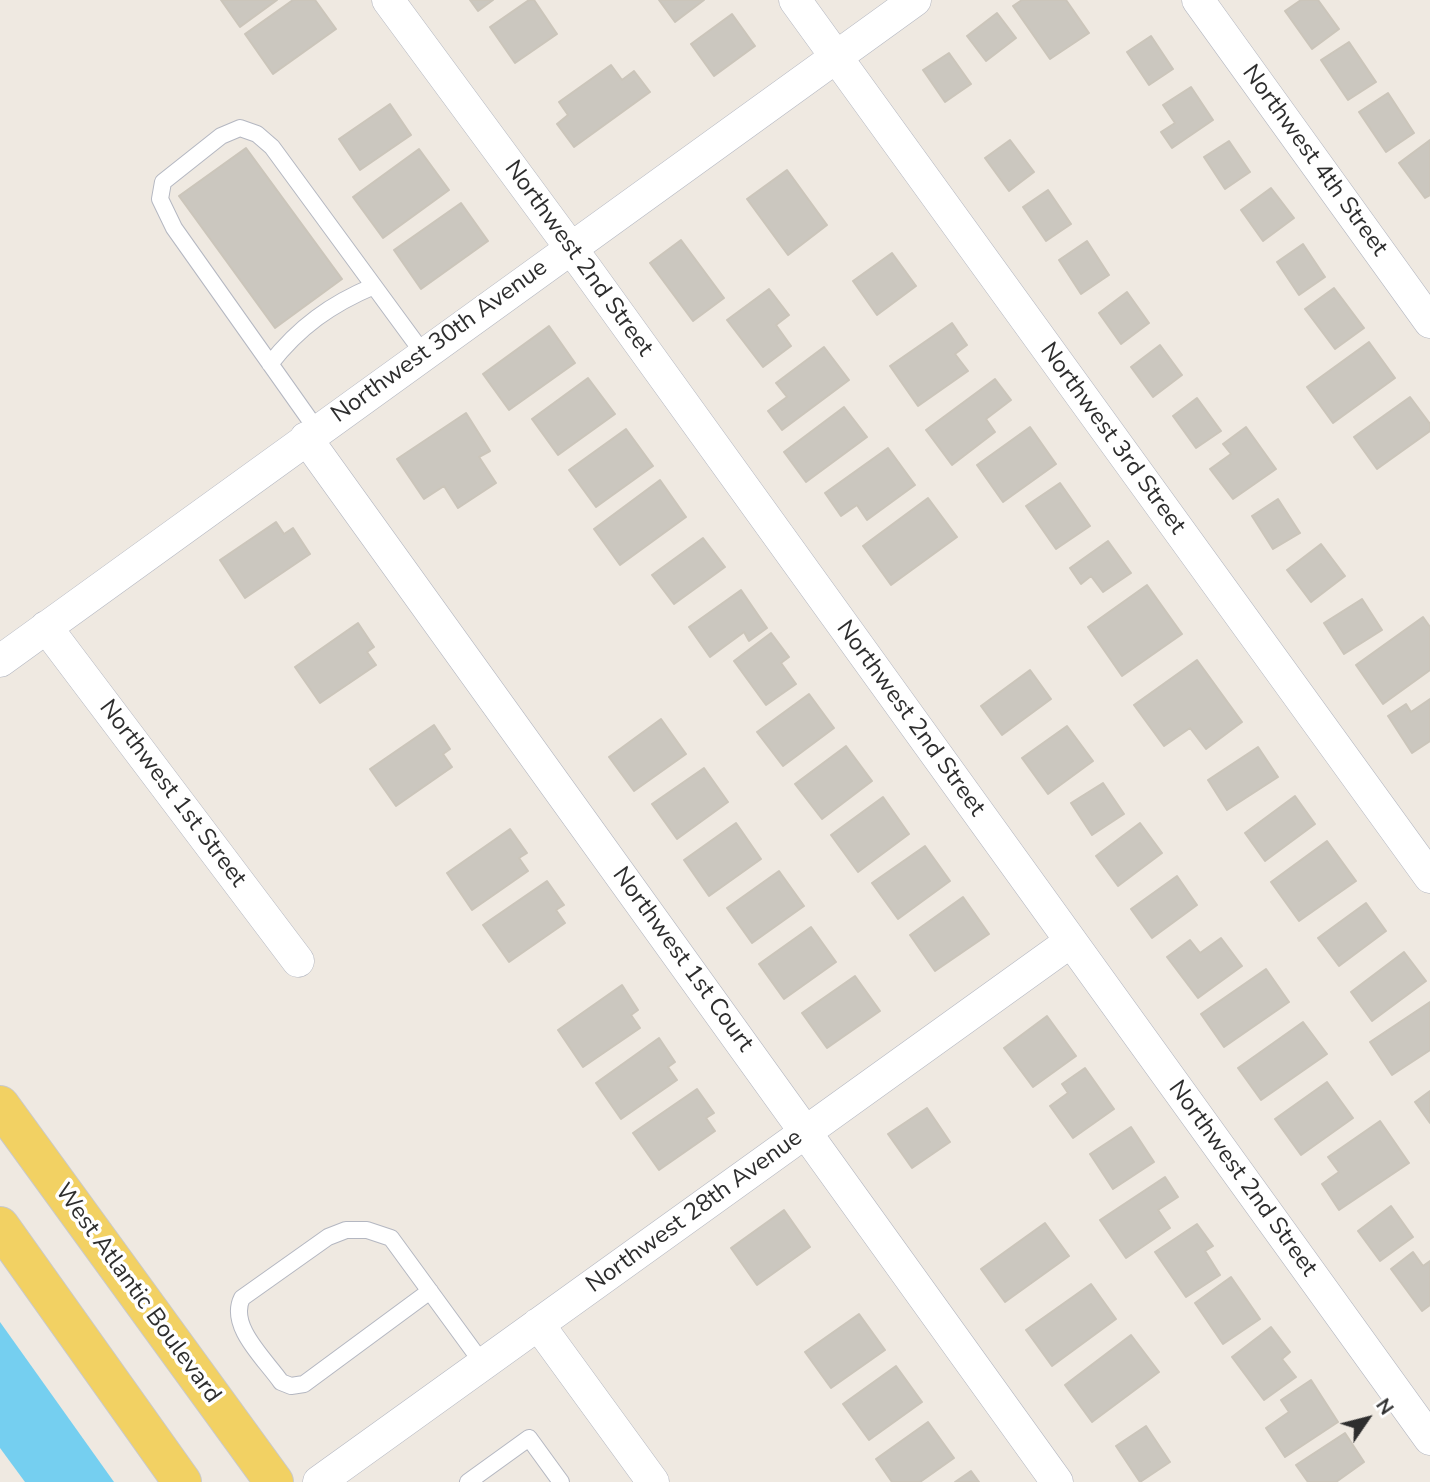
<!DOCTYPE html>
<html>
<head>
<meta charset="utf-8">
<style>
	body { margin:0 }
	#map { position:relative; width:1430px; height:1482px; overflow:hidden; background:#efe9e1; font-family:"Nunito Sans",sans-serif }
	canvas { display:block }
	.north { position:absolute; left:1332px; top:1384px; width:70px; height:70px; -webkit-text-stroke:5px #fff; paint-order:stroke; rotate:55deg; font-size:19px; font-weight:700; line-height:28px; text-align:center; color:#2e2e2e }
	.north::after { content:''; display:block; margin:auto; width:24px; height:32px; background:#2e2e2e; clip-path:polygon(50% 0,100% 100%,50% 72%,0 100%) }
</style>
</head>
<body>
<div id="map">
<canvas width="1430" height="1482"></canvas>
<div class="north">N</div>
</div>
<script>
const g = document.querySelector('canvas').getContext('2d');
g.lineJoin = 'round';
function fill(path, color) {
  g.fillStyle = color;
  g.fill(path, 'evenodd');
}
function trace(path, color, width, dash) {
  g.strokeStyle = color;
  g.lineWidth = width;
  g.lineCap = dash ? 'butt' : 'round';
  g.setLineDash(dash || []);
  g.stroke(path);
}
function drawText(font, color, halo, rows, align = 'center') {
  g.font = font + ' "Nunito Sans",sans-serif';
  g.lineWidth = 7;
  g.setLineDash([]);
  g.textBaseline = 'middle';
  g.strokeStyle = halo;
  g.fillStyle = color;
  for (const [text, x, y, turn = 0] of rows) {
    g.save();
    g.translate(x, y);
    g.rotate((+turn || 0) * Math.PI / 180);
    g.textAlign = isNaN(turn) ? turn : align;
    if (halo) g.strokeText(text, 0, 0);
    g.fillText(text, 0, 0);
    g.restore();
  }
}
const water = new Path2D(`
	M0,1322L114,1482H25L0,1448Z`);
const building = new Path2D(`
	M221,0H277L240,27Z
	M293,0H315L336,29L273,74L245,34Z
	M470,0H493L478,11Z
	M529,0H534L557,34L515,63L490,27Z
	M659,0H704L675,22Z
	M1022,0H1066L1089,33L1050,59L1013,6Z
	M1301,0H1318L1339,29L1312,49L1285,11Z
	M997,13L1016,38L986,61L967,36Z
	M732,14L755,46L714,76L691,44Z
	M1151,36L1173,69L1149,85L1127,52Z
	M1349,42L1376,82L1348,100L1321,60Z
	M949,53L971,84L945,102L923,70Z
	M611,65L622,80L634,71L650,92L574,147L557,124L568,115L559,102Z
	M1191,87L1213,120L1172,148L1161,132L1175,123L1163,105Z
	M1388,93L1414,133L1386,152L1359,112Z
	M390,104L411,135L360,170L339,139Z
	M1010,140L1034,172L1009,191L985,158Z
	M1430,140V195L1425,198L1399,163Z
	M1229,141L1250,172L1225,189L1204,157Z
	M246,148L342,279L275,328L179,196Z
	M419,149L449,190L383,238L353,197Z
	M787,170L827,225L788,255L747,199Z
	M1271,188L1294,218L1263,241L1241,210Z
	M1048,190L1071,224L1046,241L1023,207Z
	M461,203L488,241L421,289L394,250Z
	M681,240L724,298L693,321L650,263Z
	M1087,241L1109,275L1081,294L1059,260Z
	M1303,244L1325,277L1299,295L1277,262Z
	M892,253L916,286L877,315L853,281Z
	M1334,288L1364,328L1335,349L1305,309Z
	M769,289L789,315L776,325L791,346L763,367L727,320Z
	M1127,292L1149,323L1121,344L1099,313Z
	M952,323L967,345L955,354L968,371L918,406L890,366Z
	M549,326L575,363L509,410L483,374Z
	M1369,342L1395,378L1333,423L1307,387Z
	M1160,345L1182,375L1153,397L1131,367Z
	M824,347L849,380L782,430L768,411L787,397L776,383Z
	M588,378L615,414L558,455L532,419Z
	M995,379L1011,400L986,419L995,432L952,465L926,430Z
	M1410,397L1430,424V431L1377,469L1354,437Z
	M1197,398L1221,431L1196,448L1173,416Z
	M844,407L867,437L806,482L784,452Z
	M466,413L490,451L479,457L496,483L458,508L444,486L424,499L397,459Z
	M1030,427L1056,464L1003,502L977,465Z
	M1246,427L1276,469L1233,499L1210,469L1231,454L1223,444Z
	M626,429L653,466L596,507L569,470Z
	M888,448L915,485L867,520L857,505L841,516L825,493Z
	M660,480L686,517L620,565L594,529Z
	M1060,483L1090,526L1056,549L1026,506Z
	M928,498L957,537L891,585L863,546Z
	M1278,499L1300,533L1273,549L1252,516Z
	M276,522L284,534L293,528L310,554L245,598L220,560Z
	M703,538L725,567L674,604L652,575Z
	M1108,541L1131,573L1103,592L1091,576L1081,584L1070,568Z
	M1321,544L1345,576L1311,602L1287,570Z
	M1147,585L1182,634L1122,676L1088,627Z
	M741,590L767,628L749,641L744,632L710,657L689,627Z
	M1362,599L1382,630L1344,654L1324,623Z
	M1423,617L1430,627V670L1383,704L1356,665Z
	M358,623L374,647L367,652L376,665L320,703L295,667Z
	M771,633L789,657L781,663L796,684L766,705L734,661Z
	M1197,660L1242,722L1206,749L1190,728L1164,746L1134,705Z
	M1030,670L1051,699L1002,735L981,706Z
	M809,694L834,728L783,766L757,732Z
	M1430,699V741L1412,753L1388,716L1406,704L1411,712Z
	M661,719L686,754L634,791L609,757Z
	M434,725L450,749L443,754L452,767L396,806L370,769Z
	M1067,726L1093,761L1048,794L1022,758Z
	M846,746L872,781L822,819L795,784Z
	M1258,747L1278,777L1227,810L1208,780Z
	M704,768L728,802L677,839L652,804Z
	M1103,783L1124,814L1092,835L1071,803Z
	M1295,796L1315,824L1265,861L1245,833Z
	M883,797L909,834L858,872L831,835Z
	M736,823L761,859L709,896L684,860Z
	M1140,823L1162,853L1118,886L1096,856Z
	M510,829L527,853L519,858L528,871L472,910L447,873Z
	M1327,841L1356,881L1299,921L1271,882Z
	M925,846L950,881L898,919L872,883Z
	M779,871L804,906L752,943L727,908Z
	M1177,876L1197,905L1152,938L1131,909Z
	M547,881L564,905L556,910L565,923L509,962L483,925Z
	M963,897L989,934L935,971L910,935Z
	M1366,903L1386,931L1339,966L1318,938Z
	M811,927L836,962L784,999L759,964Z
	M1221,938L1242,966L1198,998L1167,957L1190,940L1200,953Z
	M1404,952L1426,981L1372,1021L1351,992Z
	M1266,969L1289,1002L1224,1047L1201,1014Z
	M855,976L880,1011L827,1048L802,1013Z
	M622,985L638,1010L631,1015L640,1028L583,1067L558,1030Z
	M1430,1002V1050L1392,1075L1370,1042Z
	M1047,1016L1076,1056L1033,1087L1004,1048Z
	M1303,1022L1327,1054L1261,1100L1238,1068Z
	M659,1038L675,1062L668,1067L677,1080L621,1119L596,1083Z
	M1085,1068L1114,1109L1073,1138L1050,1106L1068,1093L1062,1084Z
	M1327,1082L1353,1118L1301,1155L1275,1119Z
	M697,1089L714,1113L706,1118L715,1131L659,1170L633,1133Z
	M1430,1091V1123L1415,1102Z
	M927,1108L950,1142L912,1168L888,1134Z
	M1380,1121L1409,1163L1339,1210L1322,1184L1339,1172L1328,1157Z
	M1131,1127L1154,1162L1113,1189L1090,1154Z
	M1165,1177L1178,1197L1158,1210L1170,1228L1126,1258L1100,1220Z
	M1391,1206L1413,1237L1380,1261L1358,1231Z
	M784,1210L810,1247L757,1285L731,1248Z
	M1045,1223L1069,1256L1005,1302L981,1269Z
	M1197,1224L1213,1246L1205,1251L1220,1275L1186,1297L1155,1252Z
	M1413,1252L1423,1266L1430,1261V1305L1422,1311L1391,1269Z
	M1231,1277L1260,1319L1223,1344L1195,1303Z
	M1091,1284L1116,1319L1052,1366L1026,1330Z
	M859,1314L885,1350L831,1388L805,1352Z
	M1271,1327L1290,1352L1282,1359L1296,1377L1264,1400L1232,1357Z
	M1131,1335L1159,1372L1092,1422L1065,1385Z
	M896,1366L922,1402L869,1440L843,1404Z
	M1311,1380L1338,1422L1285,1457L1266,1428L1289,1412L1281,1400Z
	M928,1422L954,1458L920,1482H892L876,1459Z
	M1146,1426L1170,1462L1140,1482L1116,1446Z
	M1345,1433L1364,1462L1336,1482H1308L1296,1465Z
	M971,1471L979,1482H955Z`);
const lane = new Path2D(`
	M270,364C299,327 331,304 374,286
	M317,430L174,228L160,199L163,182L221,136L240,128L257,134L272,147L423,353
	M430,1291L304,1384L291,1386L281,1382C265,1359 228,1326 242,1298L328,1237L346,1230H367L391,1238L483,1364
	M468,1482L529,1438L561,1482`);
const street = new Path2D(`
	M388,0L587,270L1430,1439
	M795,0L1430,877
	M1198,0L1430,322
	M306,438L1057,1482
	M46,627L298,961
	M0,661L915,0
	M538,1324L653,1482
	M319,1482L1070,942`);
const primary = new Path2D(`
	M0,1105L274,1482
	M0,1226L182,1482`);
const streetNames = [
	["Northwest 4th Street",1314,161,54],
	["Northwest 2nd Street",578,259,54],
	["Northwest 30th Avenue",440,342,-36],
	["Northwest 3rd Street",1112,439,54],
	["Northwest 2nd Street",910,719,54],
	["Northwest 1st Street",172,794,53],
	["Northwest 1st Court",682,960,54],
	["Northwest 2nd Street",1242,1179,54],
	["Northwest 28th Avenue",695,1212,-36],
	["West Atlantic Boulevard",137,1294,54]
];
fill(water, '#75cff0');
fill(building, '#cbc7bf');
trace(building, '#cbc5ba', 2);
trace(lane, '#b4b7c1', 18);
trace(street, '#b4b7c1', 33);
trace(primary, '#c9c9c9', 40);
trace(lane, '#fff', 16);
trace(street, '#fff', 32);
trace(primary, '#f2d163', 38);
drawText('24px', '#2e2e2e', '#fff', streetNames);
</script>
</body>
</html>
